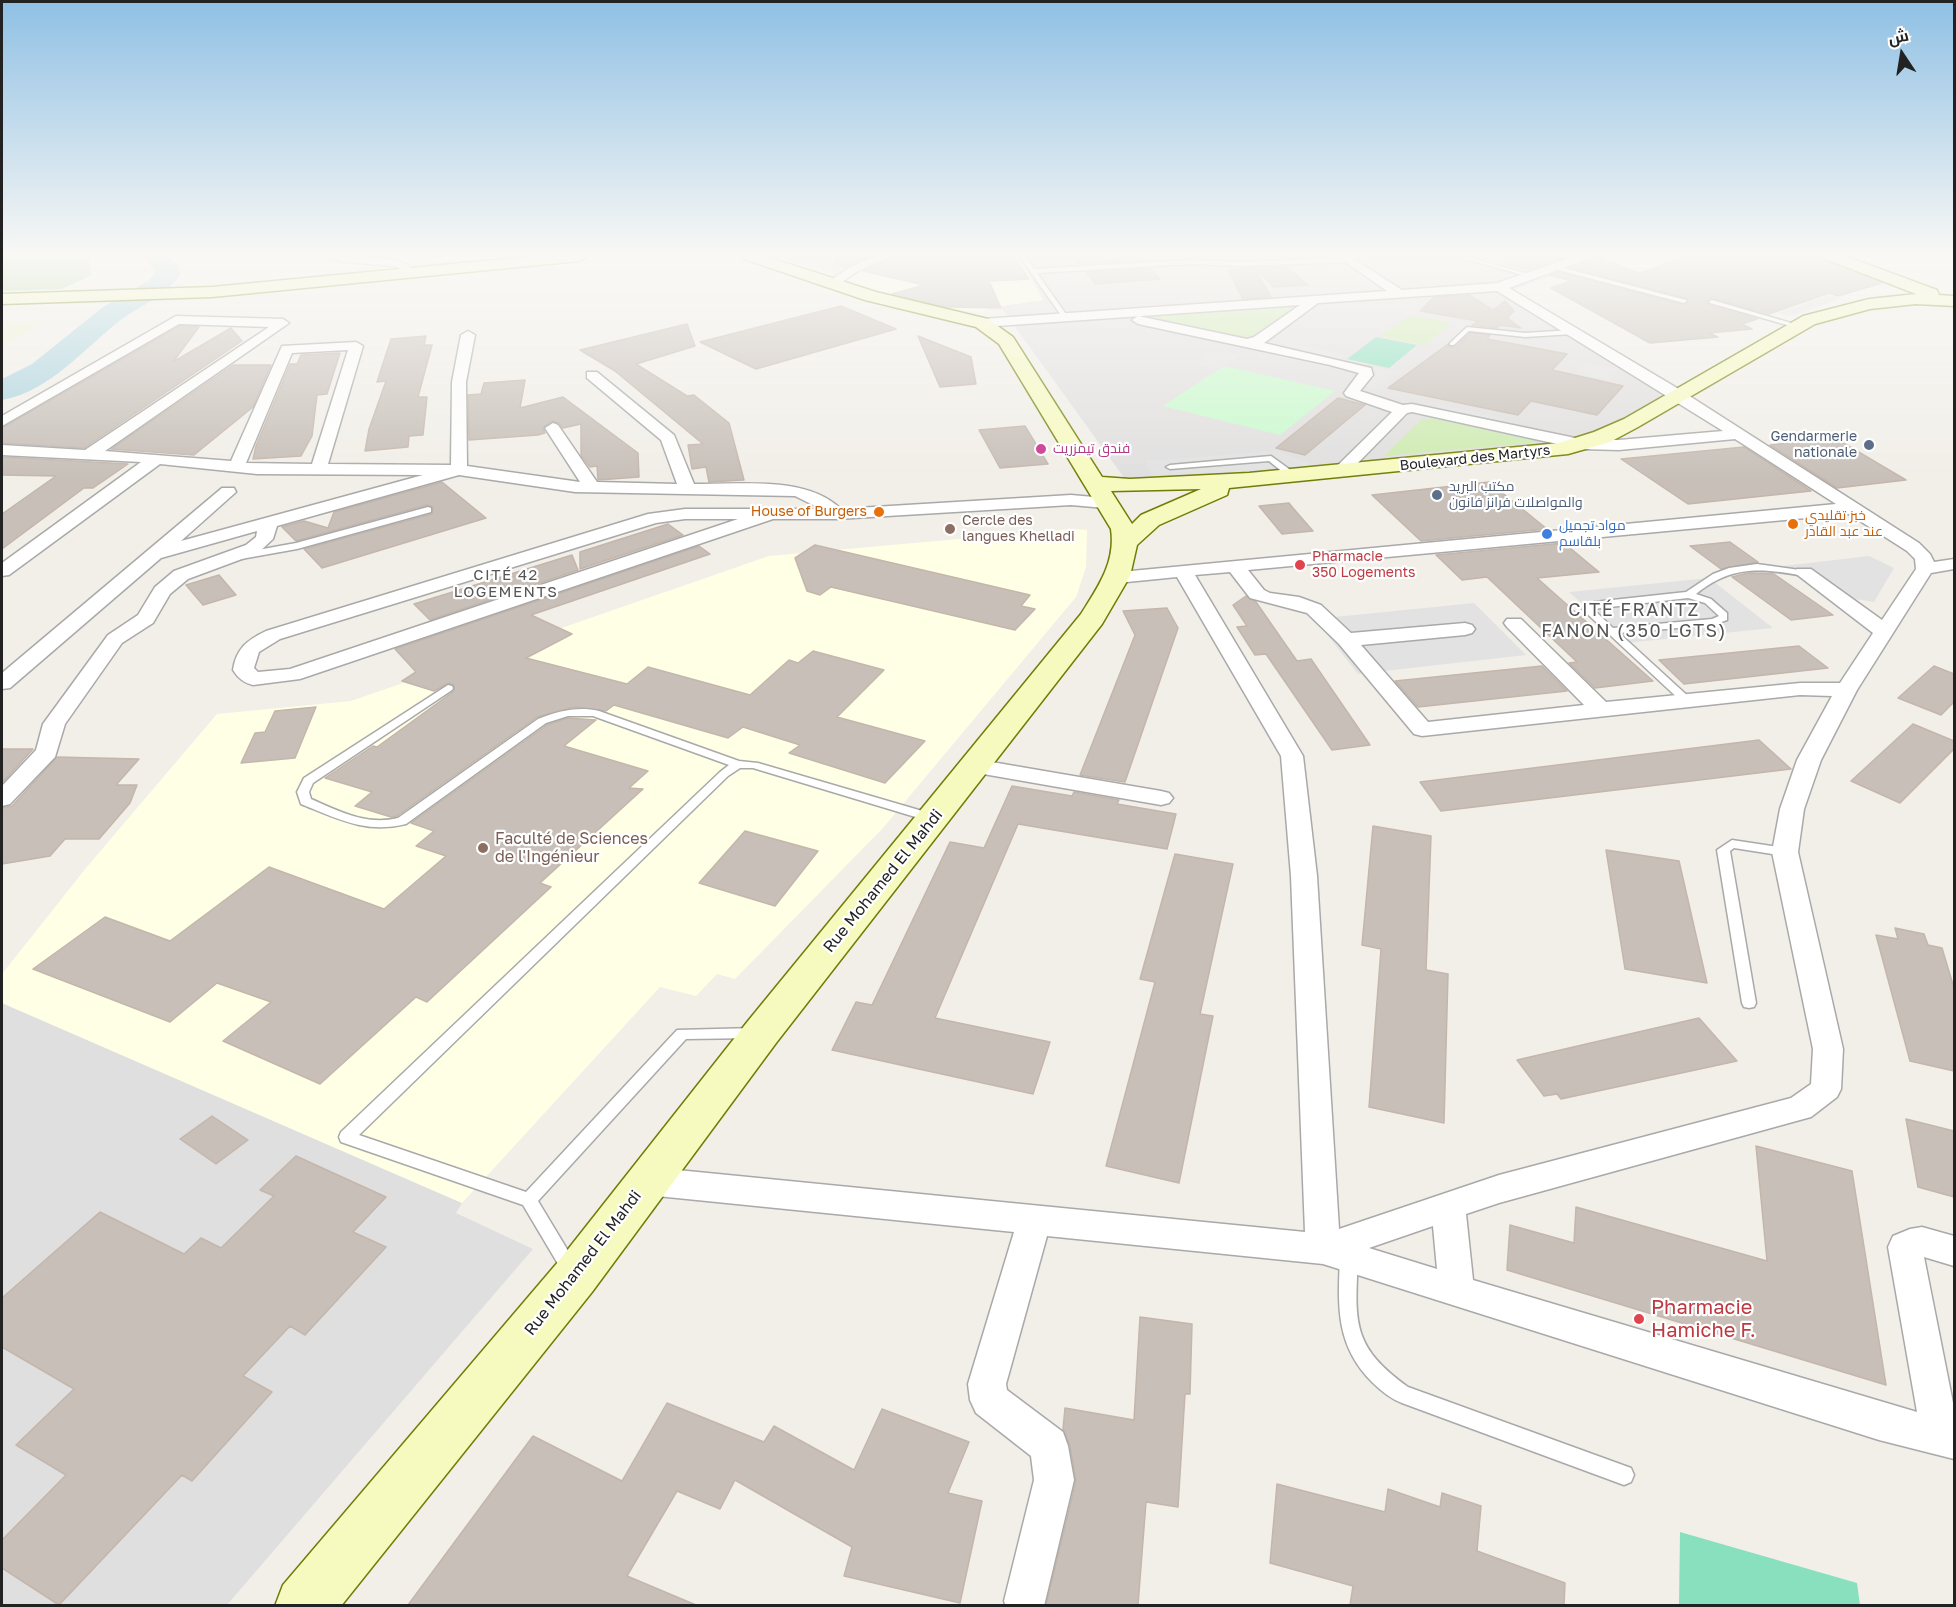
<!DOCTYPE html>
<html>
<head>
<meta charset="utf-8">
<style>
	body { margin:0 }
	#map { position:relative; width:1956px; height:1607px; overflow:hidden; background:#f2efe9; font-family:"Golos Text",Cairo,sans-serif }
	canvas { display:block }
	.frame { position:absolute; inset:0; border:3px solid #222; pointer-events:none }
	.north { position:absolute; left:1872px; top:24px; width:60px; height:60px; -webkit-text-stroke:4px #fff; paint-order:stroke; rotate:348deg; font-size:16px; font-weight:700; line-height:24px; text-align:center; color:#222 }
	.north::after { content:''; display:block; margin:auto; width:21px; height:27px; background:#222; clip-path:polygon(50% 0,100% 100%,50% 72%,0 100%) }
</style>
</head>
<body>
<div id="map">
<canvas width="1956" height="1607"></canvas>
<div class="frame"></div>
<div class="north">ش</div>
</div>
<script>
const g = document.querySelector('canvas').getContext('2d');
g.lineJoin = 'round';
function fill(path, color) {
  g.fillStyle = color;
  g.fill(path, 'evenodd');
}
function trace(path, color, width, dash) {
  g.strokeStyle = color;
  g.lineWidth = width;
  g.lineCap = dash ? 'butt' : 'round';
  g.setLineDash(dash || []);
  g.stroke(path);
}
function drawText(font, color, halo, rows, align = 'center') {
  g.font = font + ' "Golos Text",Cairo,sans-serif';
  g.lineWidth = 4.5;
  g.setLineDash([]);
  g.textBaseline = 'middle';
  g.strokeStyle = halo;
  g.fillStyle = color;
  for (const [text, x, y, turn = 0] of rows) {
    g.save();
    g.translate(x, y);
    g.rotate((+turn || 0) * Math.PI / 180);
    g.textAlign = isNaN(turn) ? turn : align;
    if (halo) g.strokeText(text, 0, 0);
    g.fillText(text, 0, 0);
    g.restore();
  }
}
const residential = new Path2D(`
	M775,256H878L836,274Z
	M1019,256H1609L1514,290L1683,394L1581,444L1130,486L1000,306L1043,300Z
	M2,1003L462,1203L456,1213L533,1249L227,1605H2Z`);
const education = new Path2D(`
	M878,256H1019L1043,300L988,308L982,312L944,308L895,299L836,274Z
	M1071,529L1087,530L1086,567L1076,597L883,828L735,979L717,974L696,996L660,987L462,1203L2,1003V974L86,868L217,714L351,701L769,556Z`);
const farmland = new Path2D(`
	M2,321L45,323L2,346Z`);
const grass = new Path2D(`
	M1294,305L1295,307L1253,336L1240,338L1136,316Z
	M1409,315L1452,323L1425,345L1380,336Z
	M1432,418L1540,442L1384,456L1422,419Z`);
const forest = new Path2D(`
	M2,256H88L92,275L62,289L2,291Z`);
const park = new Path2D(`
	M1224,366L1335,391L1280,435L1163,406Z`);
const pitch = new Path2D(`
	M1376,337L1417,345L1389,368L1347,359Z
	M1680,1532L1857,1583L1860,1605H1679Z`);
const parking = new Path2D(`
	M1828,295L1841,299L1791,316L1778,313Z
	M1289,343L1346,355L1328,368L1270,355Z
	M1215,351L1240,356L1220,369L1195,364Z
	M1585,363H1586L1619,369L1609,380L1575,373Z
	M1375,367L1397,372L1375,388L1354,384Z
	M1437,404L1504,418L1500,423L1433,408Z
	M1275,451L1323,467L1154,481L1145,461Z
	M1869,556L1894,568L1874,602L1825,594L1784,566Z
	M1709,578L1773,628L1626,643L1569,592Z
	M1474,603L1526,655L1358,674L1315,619Z`);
const river = new Path2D(`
	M142,256C160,256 177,252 180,275C165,297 143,304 122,319C84,348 51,391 2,400V379L32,364L103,307L149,280L154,274L153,268Z`);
const building = new Path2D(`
	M836,256H872L845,267L835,265Z
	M894,256H1013L1029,279L989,281L1001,308L947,307L892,294L924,285L863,271Z
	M1138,256L1143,261L1079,264L1074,258Z
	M1505,256H1570L1529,270L1504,264Z
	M1593,256L1640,273L1685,256H1822L1825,261L1882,283L1838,296L1829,293L1769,314L1711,298L1707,302L1709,305L1757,319L1742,324L1752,329L1709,333L1718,337L1650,343L1551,288L1571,281L1550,275L1558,272L1683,305L1689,299L1571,268L1591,260Z
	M1286,267L1308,285L1274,287L1255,268Z
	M1254,268L1271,297L1243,299L1228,270Z
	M1150,269L1160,279L1096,284L1086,272Z
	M1469,295L1493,310L1505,301L1514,311L1507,318L1521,328L1500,325L1497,328L1472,325L1478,321L1420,311L1434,297Z
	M841,306L896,329L756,369L700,342Z
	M687,324L695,346L636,364L687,396L694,395L729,423L744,480L709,482L706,467L692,469L688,445L703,444L615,371L580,350Z
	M180,326L199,327L173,362L231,328L242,341L84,448L2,443V428Z
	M1470,333L1490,335L1487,339L1567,354L1552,370L1623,386L1597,415L1531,401L1518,415L1388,388L1448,344L1450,347H1456Z
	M426,336L424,345H432L418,397H427L423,435L409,436L408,447L365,451L369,429L386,381L377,382L391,339Z
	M918,336L971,357L976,384L940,387Z
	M340,353L327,394L317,395L312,436L301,456L253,459L256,446L290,364H297L301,355Z
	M233,365H271L253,407L194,455L111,449Z
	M525,380L520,408L563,397L638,453L639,477L598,480L597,466L590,467L581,455V424L563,428L559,423L552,421L543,428L545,433L538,435L469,440L468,395L481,394L484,383Z
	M1338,398L1365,405L1305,455L1276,448Z
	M1025,426L1048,464L1000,468L979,430Z
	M1835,438L1906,480L1837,488L1770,445Z
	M1744,447L1811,491L1688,504L1621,459Z
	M2,457L128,464L93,488H84L2,549V514L56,476L2,475Z
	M442,482L486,518L322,568L304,549L432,514L433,507L427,505L296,541L282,527L304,521L328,528L334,512Z
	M1489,482L1547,529L1421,541L1372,495Z
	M1289,503L1293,508L1313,531L1282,534L1259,506Z
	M668,524L683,535L580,569V552Z
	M1730,542L1758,562L1721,569L1690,546Z
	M1564,543L1599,572L1537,578L1653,681L1595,688L1569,663L1577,662L1487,577L1462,580L1436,555Z
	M815,545L1030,595L1021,606L1035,609L1015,630L831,587L820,595L807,591L795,558Z
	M699,546L710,554L531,615L572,634L526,658L627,684L648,667L750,695L789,660L798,663L813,651L884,670L837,717L925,741L885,783L789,753L800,745L743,727L728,738L614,705L606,711L575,707L537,717L397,816L391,817L355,806L372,792L325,778L373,746L377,747L454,691V685L449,683L434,691L402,681L416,672L395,649Z
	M572,555L578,570L430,620L414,604Z
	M1748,573L1774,574L1833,615L1791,620L1732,577Z
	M219,575L236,595L203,605L186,585Z
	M1246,596L1256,602L1297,661L1311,659L1370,745L1332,750L1266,654L1255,655L1237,627L1247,626L1233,605Z
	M1167,608L1178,628L1125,782L1080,775L1135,635L1123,611Z
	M1799,646L1828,668L1684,684L1659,660Z
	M1542,666L1567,691L1418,707L1395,681Z
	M1934,666L1954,674V702L1941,715L1898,698Z
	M316,707L295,758L241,763L255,733L265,732L275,711Z
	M568,718L596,720L564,746L648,771L629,788L643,789L540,883L551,887L427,1002L416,997L320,1084L223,1041L271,1002L217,983L170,1022L33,969L105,917L170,941L269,867L384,909L446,856L416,846L434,831L411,823L547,725Z
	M1913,724L1954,741V749L1900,803L1851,781Z
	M1759,740L1791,769L1441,811L1420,782Z
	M2,749H33L2,783Z
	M57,757L139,759L116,785H137L130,803L99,839H65L50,856L2,864V808L12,806Z
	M1012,786L1072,796L1074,792L1119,800L1117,804L1176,814L1167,849L1018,824L935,1018L1050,1042L1033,1094L832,1050L856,1002L872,1005L950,842L984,848Z
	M1373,826L1431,836L1426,970L1448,974L1444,1123L1369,1107L1381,949L1362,945Z
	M745,831L818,851L775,906L699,883Z
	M1606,850L1679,861L1707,983L1625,969Z
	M1175,854L1233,864L1200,1014L1213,1016L1179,1183L1106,1166L1155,982L1140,979Z
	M1895,928L1924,934L1928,945L1942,948L1954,988V1071L1910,1061L1876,935L1898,939Z
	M1699,1018L1737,1061L1561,1099L1557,1094L1544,1096L1517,1060Z
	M212,1116L248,1140L216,1164L180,1139Z
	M1906,1119L1954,1131V1197L1918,1187Z
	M1756,1146L1852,1171L1886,1385L1507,1270L1510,1225L1574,1243L1576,1207L1767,1261Z
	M296,1156L386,1197L353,1232L386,1247L305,1335L290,1326L243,1376L272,1392L192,1481L182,1475L59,1605L2,1568V1540L66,1475L16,1445L74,1389L2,1347V1298L100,1212L184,1254L201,1238L221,1248L274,1196L260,1190Z
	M1140,1317L1192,1324L1190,1394H1185L1178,1507L1146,1502L1138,1605H1046L1076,1481L1070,1446L1063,1429L1065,1408L1134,1420Z
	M667,1403L764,1442L774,1426L854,1470L882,1409L969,1442L948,1493L982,1501L960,1603L844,1576L852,1547L735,1480L720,1509L677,1491L627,1576L696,1605H408L533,1436L622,1481Z
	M1277,1484L1385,1512L1388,1489L1440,1507L1442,1493L1481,1506L1477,1551L1565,1583L1564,1605H1350L1353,1586L1270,1563Z`);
const lane = new Path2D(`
	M1019,256H1025L1034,269L1191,260L1240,262L1348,258L1354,256H1360L1349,262L1240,266L1191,264L1037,273L1068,317L1065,319L1063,318Z
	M1456,256H1464L1535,276L1530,277Z
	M1556,266L1686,300L1687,301L1684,303L1554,269Z
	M1712,300L1798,325L1799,326L1794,327L1710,303L1709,302Z
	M1467,327L1525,333L1573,330L1576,332L1573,334L1525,337L1469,331L1454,345H1450V343Z
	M1271,456L1296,474V478H1290L1269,461L1170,469L1166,467L1170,465Z
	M428,507L431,508V512L297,549L241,559L236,556L241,553L296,543Z
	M1757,564L1807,571L1809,573L1804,576C1761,568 1732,565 1696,594L1711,599L1727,613V620L1713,625L1619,633L1690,698L1691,700L1690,702H1682L1582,609L1594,602L1686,592L1713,574L1729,568ZM1688,598L1705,603L1719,616L1712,619L1613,628L1593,609Z
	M448,685L452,686L453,688L452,690L313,783L309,792L311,799C339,811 366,826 398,818L538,719C558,711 578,706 599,711L739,761L758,763L936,815L938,818L932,822L753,768H740L728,776L359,1135L526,1192L677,1030L755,1028L760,1029L762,1033L760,1037L755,1038L686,1039L538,1201L579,1269L576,1274L570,1277L564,1274L523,1205L341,1142L339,1137L341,1132L720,772L729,765L593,716H568L546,723L406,824C366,834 338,819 301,804L297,792L304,778Z
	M1732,840L1785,848L1791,852L1785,856L1734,848L1730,851L1756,1003L1754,1007L1749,1008L1744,1007L1742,1003L1717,850Z
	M1349,1249L1355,1252L1358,1257C1355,1322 1351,1346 1408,1387L1631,1468L1634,1475L1631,1482L1624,1485L1402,1403C1391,1399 1380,1390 1372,1382C1335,1345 1338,1305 1340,1257L1343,1252Z`);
const street = new Path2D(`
	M323,256L398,260L421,273L415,277L395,266L344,262Z
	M877,256H892L858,271L835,287L825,284L850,267Z
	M1337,256H1349L1402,290L1497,283L1576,256H1591L1590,258L1509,288L1677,388L1919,543L1930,554L1934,562L1954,559V569L1931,573L1857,690L1821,760L1804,809L1798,852L1843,1049L1841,1089L1837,1097L1811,1117L1800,1120L1499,1203L1466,1214L1473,1280L1917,1412L1888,1247L1893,1236L1910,1229L1922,1227L1954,1236V1266L1924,1257L1954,1408V1459L1879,1440L1323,1264L1047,1236L1006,1384L1007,1390L1063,1432L1068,1446L1074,1480L1044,1606H1006L1004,1601L1034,1480L1031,1456L976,1413L970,1400L968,1384L1014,1232L647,1195L635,1191L631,1181L635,1171L647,1167L1305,1232L1291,876L1281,756L1177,577L1117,583L1110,581L1108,577L1110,573L1836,504L1735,439L1619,450L1580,449L1412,412L1407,413L1347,474H1335L1333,471L1335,468L1392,412L1346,396L1344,393L1359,373L1330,365L1138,324L1132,320L1138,316L1247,339L1254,337L1300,305L982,327L976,323L982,319L1387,291ZM1497,291L1723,431L1619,440L1580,439L1412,404L1403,405L1360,391L1373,375L1371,368L1264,343L1318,303ZM1849,514L1907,551L1915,559L1916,569L1882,620L1811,569H1797L1795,573L1873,633L1840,683H1800L1606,702L1521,619H1507L1504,623L1507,627L1584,705L1428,722L1361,645L1465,635L1472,633L1475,629L1472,625L1465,623L1351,633L1321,605L1299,597L1270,593L1264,590L1248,570ZM1230,572L1250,598L1307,613L1339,644L1414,734L1422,736L1800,695L1832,696L1797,760L1780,809L1772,852L1813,1049L1811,1084L1791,1098L1499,1175L1339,1229L1317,876L1303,756L1195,575ZM1433,1226L1437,1269L1369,1248Z
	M176,316L283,319L289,323L105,451L231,461L282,346L356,342L363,346L328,464L451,465L452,382L461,335L468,331L475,335L466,382L467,466L580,482L545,428L553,423L558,425L597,482L677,484L661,440L587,378V372H597L674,435L694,484C740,485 805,475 841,509L1071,495L1105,498L1114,503L1105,508L1071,505L837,519H773L300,679L253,685C244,683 238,678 233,670C236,649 247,640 266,631L648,514L685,509H821L795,496L575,492L459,475L277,526L273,539L258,553L188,579L170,594L153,623L122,643L65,724L55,757L10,804L2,806V786L36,750L43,724L108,635L138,615L155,587L174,571L246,545L256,537L257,531L161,558L10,688L2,689V673L222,488H234L236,492L181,541L423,475L257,474L160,464L9,575L2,576V563L141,462L2,455V445L85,450L269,327L179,324L2,426V416ZM348,350L312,464L246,463L292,353ZM685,519H738L290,669L258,672L254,668L259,652L280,639L656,523Z
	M974,759L1161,791L1169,793L1173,798L1169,803L1161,805L966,771L962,766L966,761Z`);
const secondary = new Path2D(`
	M536,256H588L580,261L212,297L2,304V294L212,287Z
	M742,256H764L876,292L988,319L1013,337L1102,477L1130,479L1249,473L1559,443L1594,432L1624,419L1803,316L1869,299L1916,294L1826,259L1824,256H1845L1937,290L1939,295L1954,296V306L1916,304L1870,309L1815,324L1638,427L1610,442L1568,454L1229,488L1227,495L1159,525L1137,545L1130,576L1102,624L776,1043L592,1292L341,1606H275L283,1585L558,1262L748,1021L1081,614C1098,587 1116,562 1111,529L999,344L976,327L865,300L744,259ZM1201,489L1141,515L1132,524L1111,491Z`);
const markers = [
	[1869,445,6,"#5c6f8a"],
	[1041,449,6,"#d1479c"],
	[1437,495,6,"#5c6f8a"],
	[879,512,6,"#e8710a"],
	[1793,524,6,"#e8710a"],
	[950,529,6,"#8d6e63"],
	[1547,534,6,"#3f7fe0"],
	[1300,565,6,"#e0444e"],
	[483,848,6,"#8d6e63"],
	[1639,1319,6,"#e0444e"]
];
const farServicenames = [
	["Gendarmerie",1857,437],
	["nationale",1857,453],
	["مكتب البريد",1449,487,"left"],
	["والمواصلات فرانز فانون",1449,503,"left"]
];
const farHotelnames = [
	["فندق تيمزريت",1053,449]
];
const farStreetnames = [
	["Boulevard des Martyrs",1475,458,-6]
];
const farFoodnames = [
	["House of Burgers",867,512],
	["خبز تقليدي",1805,516,"left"],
	["عند عبد القادر",1805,532,"left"]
];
const farEducationnames = [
	["Cercle des",962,521],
	["langues Khelladi",962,537]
];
const farShopnames = [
	["مواد تجميل",1559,526],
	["بلقاسم",1559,542]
];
const farHealthnames = [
	["Pharmacie",1312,557],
	["350 Logements",1312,573]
];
const farNeighbourhoodnames = [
	["CITÉ 42",506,575],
	["LOGEMENTS",506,592]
];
const educationNames = [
	["Faculté de Sciences",495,839],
	["de l'Ingénieur",495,857]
];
const streetNames = [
	["Rue Mohamed El Mahdi",883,881,-51],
	["Rue Mohamed El Mahdi",583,1263,-52]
];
const neighbourhoodNames = [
	["CITÉ FRANTZ",1634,610],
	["FANON (350 LGTS)",1634,631]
];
const nearHealthnames = [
	["Pharmacie",1651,1308],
	["Hamiche F.",1651,1331]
];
fill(residential, '#e0dfdf');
fill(education, '#ffffe5');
fill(farmland, '#eef0d5');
fill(grass, '#cdebb0');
fill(forest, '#add19e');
fill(park, '#c8facc');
fill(pitch, '#88e0be');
fill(parking, '#e2e2e2');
fill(river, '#aad3df');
fill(building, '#c7bfb8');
trace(building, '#c4b6ab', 1.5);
trace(lane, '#a9a9a9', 3);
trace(street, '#a9a9a9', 3);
trace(secondary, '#707d05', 3);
fill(lane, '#fff');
fill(street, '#fff');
fill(secondary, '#f7fabf');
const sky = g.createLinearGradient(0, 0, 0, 480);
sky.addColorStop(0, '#8fc0e4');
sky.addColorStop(0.53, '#f9f8f5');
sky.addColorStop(1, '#f9f8f500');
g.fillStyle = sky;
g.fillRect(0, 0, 1956, 480);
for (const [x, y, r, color] of markers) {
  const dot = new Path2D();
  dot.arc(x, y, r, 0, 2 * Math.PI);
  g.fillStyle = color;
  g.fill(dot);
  trace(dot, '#fff', 2);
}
drawText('14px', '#4e5e75', '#fff', farServicenames, 'right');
drawText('14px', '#b23c85', '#fff', farHotelnames, 'left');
drawText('14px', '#222', '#fff', farStreetnames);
drawText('14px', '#c56008', '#fff', farFoodnames, 'right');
drawText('14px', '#785e54', '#fff', farEducationnames, 'left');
drawText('14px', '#366cbe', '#fff', farShopnames, 'left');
drawText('14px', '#be3a42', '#fff', farHealthnames, 'left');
g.letterSpacing = '1.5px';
drawText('15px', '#555', '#fff', farNeighbourhoodnames);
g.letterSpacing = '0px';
drawText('16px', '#785e54', '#fff', educationNames, 'left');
drawText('16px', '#222', '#fff', streetNames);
g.letterSpacing = '1.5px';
drawText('18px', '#555', '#fff', neighbourhoodNames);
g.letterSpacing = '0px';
drawText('20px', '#be3a42', '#fff', nearHealthnames, 'left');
</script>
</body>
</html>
